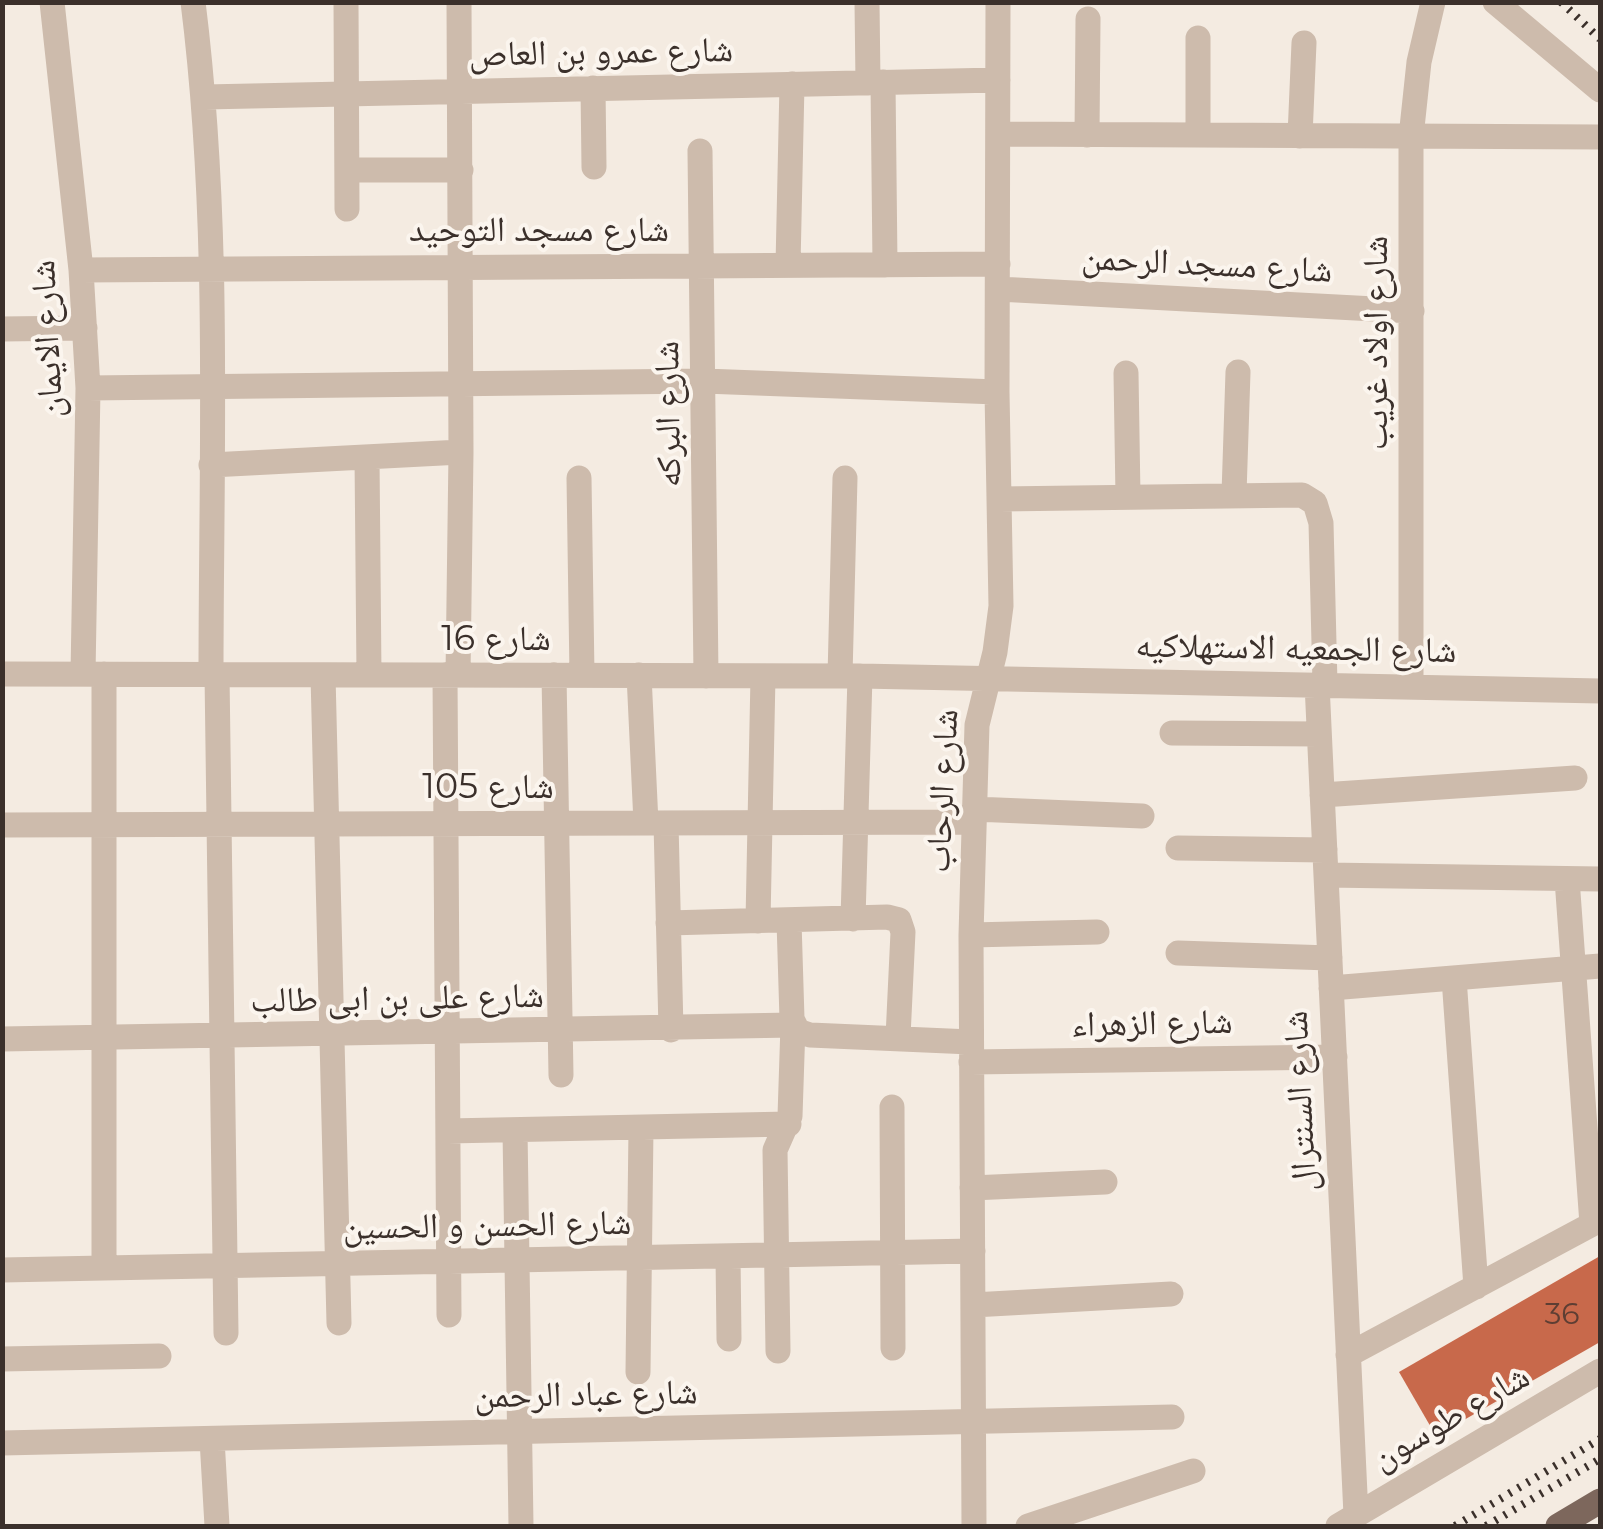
<!DOCTYPE html>
<html>
<head>
<meta charset="utf-8">
<style>
	body { margin:0 }
	#map { position:relative; width:1603px; height:1529px; overflow:hidden; background:#f4ebe1; font-family:Montserrat,sans-serif }
	canvas { display:block }
	.frame { position:absolute; inset:0; border:5px solid #3b302b; pointer-events:none }
</style>
</head>
<body>
<div id="map">
<canvas width="1603" height="1529"></canvas>
<div class="frame"></div>
</div>
<script>
const g = document.querySelector('canvas').getContext('2d');
g.lineJoin = 'round';
function fill(path, color) {
  g.fillStyle = color;
  g.fill(path, 'evenodd');
}
function trace(path, color, width, dash) {
  g.strokeStyle = color;
  g.lineWidth = width;
  g.lineCap = dash ? 'butt' : 'round';
  g.setLineDash(dash || []);
  g.stroke(path);
}
function drawText(font, color, halo, rows, align = 'center') {
  g.font = font + ' Montserrat,"Noto Naskh Arabic",sans-serif';
  g.lineWidth = 8;
  g.setLineDash([]);
  g.textBaseline = 'middle';
  g.strokeStyle = halo;
  g.fillStyle = color;
  for (const [text, x, y, turn = 0] of rows) {
    g.save();
    g.translate(x, y);
    g.rotate((+turn || 0) * Math.PI / 180);
    g.textAlign = isNaN(turn) ? turn : align;
    if (halo) g.strokeText(text, 0, 0);
    g.fillText(text, 0, 0);
    g.restore();
  }
}
const building = new Path2D(`
	M1600,1256V1342L1436,1436L1399,1372Z`);
const street = new Path2D(`
	M52,2L81,270L88,388L83,674
	M193,2C221,225 211,451 211,674
	M346,2L347,209
	M867,2L868,83
	M1495,2L1600,90
	M883,82L885,265
	M593,88L594,167
	M205,97L998,80
	M998,134L1600,137
	M1087,135L1088,19
	M1198,135V38
	M1300,136L1304,43
	M700,151L706,676
	M347,170H461
	M788,265L792,84
	M81,270L998,264
	M998,289L1412,311
	M2,329L85,328
	M1126,373L1128,497
	M88,388L704,381L997,392
	M367,457L369,675
	M211,465L461,452
	M579,478L582,675
	M1234,494L1238,372
	M1000,499L1302,495L1315,503L1321,523L1325,684
	M2,674L860,676L1600,691
	M104,674V1268
	M217,674L226,1333
	M323,675L339,1323
	M445,675L449,1315
	M458,675L461,452L459,2
	M554,675L561,1075
	M639,675L646,823
	M840,676L845,478
	M1317,684L1356,1515
	M1411,687V137L1419,62L1433,2
	M1172,733L1319,734
	M1322,795L1575,778
	M974,809L1142,816
	M666,823L671,1030
	M2,825L974,822
	M1178,848L1325,850
	M1326,875L1600,879
	M1567,879L1592,1224
	M853,919L860,676
	M758,921L763,676
	M789,921L792,1019L798,1031L810,1035L971,1042
	M668,923L887,917L899,920L903,932L898,1037
	M971,935L1097,932
	M1178,953L1330,958
	M1454,978L1476,1287
	M1331,988L1600,966
	M2,1039L793,1025L790,1116L775,1150L778,1351
	M971,1062L1335,1057
	M892,1107L893,1348
	M515,1130L521,1526
	M448,1131L789,1124
	M972,1188L1105,1182
	M728,1256L729,1339
	M2,1270L973,1251
	M973,1305L1171,1294
	M1348,1355L1600,1220
	M2,1359L159,1356
	M638,1372L641,1128
	M212,1439L217,1526
	M2,1443L1172,1417
	M974,1526L971,935L977,725L995,652L1001,606L997,392L998,2
	M1028,1526L1193,1471
	M1338,1526L1600,1371`);
const primary = new Path2D(`
	M1558,1526L1600,1501`);
const rail = new Path2D(`
	M1561,2L1600,39
	M1455,1526L1600,1439
	M1486,1526L1600,1459`);
const numberNames = [
	["36",1562,1315]
];
const streetNames = [
	["شارع عمرو بن العاص",601,53,-1],
	["شارع مسجد التوحيد",539,231],
	["شارع مسجد الرحمن",1207,265,3],
	["شارع الايمان",48,339,-93],
	["شارع اولاد غريب",1377,343,-90],
	["شارع البركه",669,414,-91],
	["شارع 16",496,640],
	["شارع الجمعيه الاستهلاكيه",1296,649,1],
	["شارع 105",488,788],
	["شارع الرحاب",943,791,-87],
	["شارع على بن ابى طالب",397,999,-1],
	["شارع الزهراء",1152,1024,-1],
	["شارع السنترال",1301,1101,-93],
	["شارع الحسن و الحسين",487,1226,-1],
	["شارع عباد الرحمن",586,1395,-1],
	["شارع طوسون",1451,1418,-30]
];
fill(building, '#c8694b');
trace(street, '#cdbbac', 25);
trace(primary, '#7d675c', 25);
trace(rail, '#3b302b', 8, [2.5, 8]);
drawText('30px', '#5e3e33', null, numberNames);
drawText('35px', '#3b302b', '#fbf5ee', streetNames);
</script>
</body>
</html>
